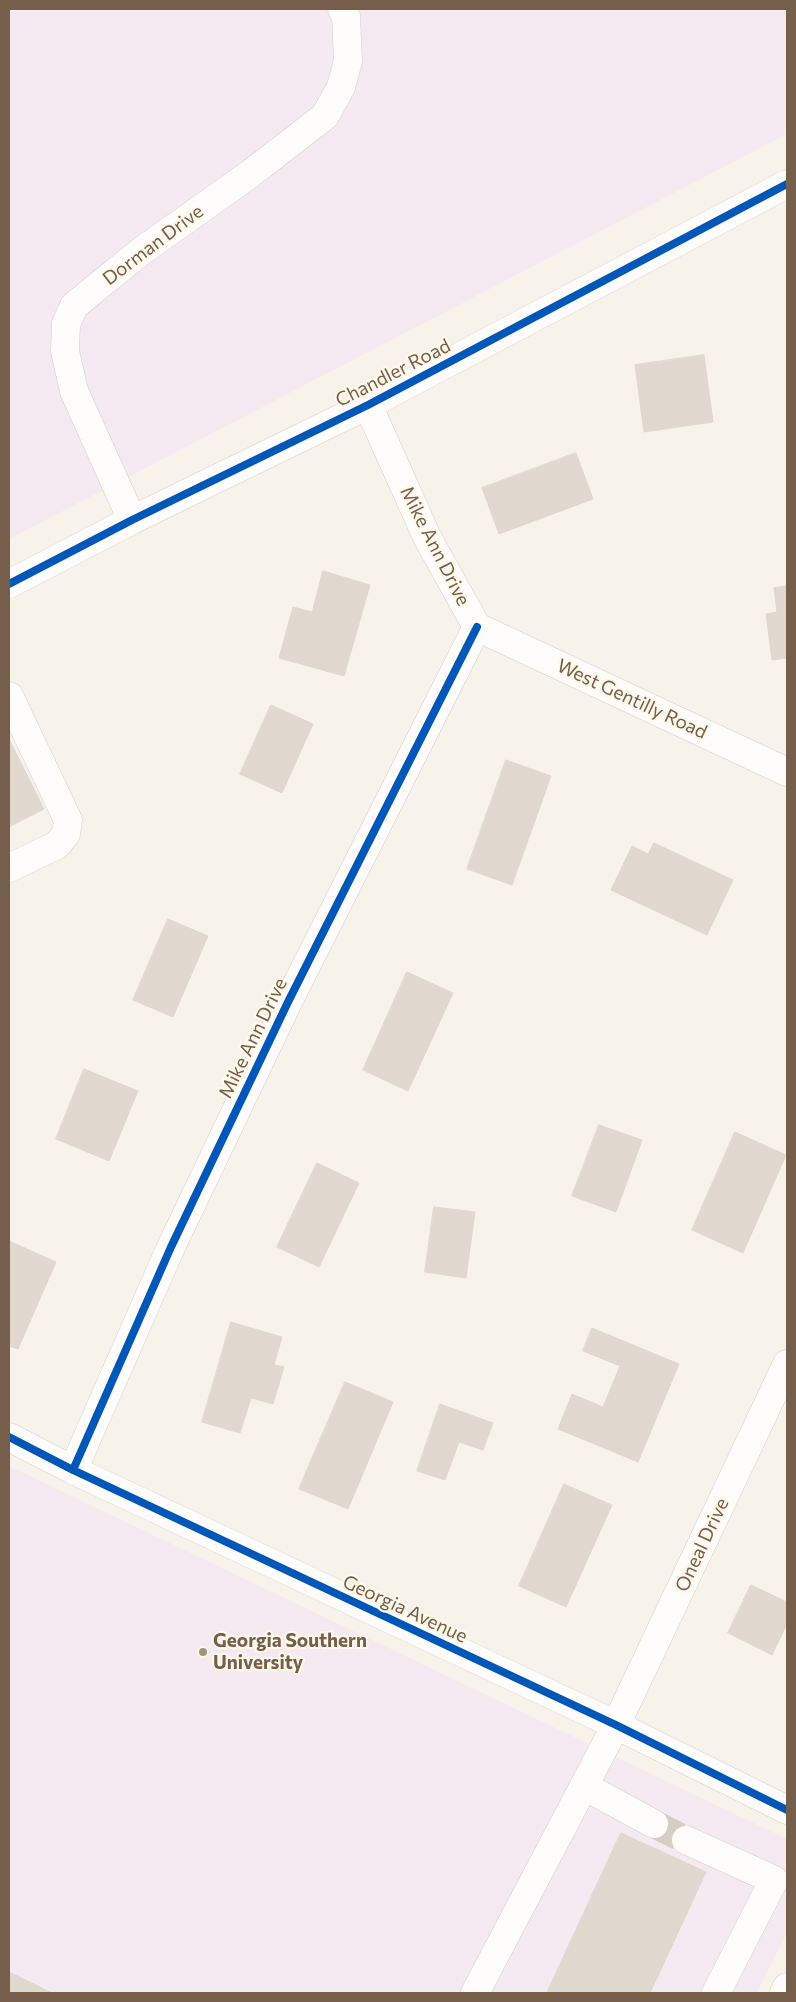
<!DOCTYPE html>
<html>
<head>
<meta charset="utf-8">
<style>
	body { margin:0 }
	#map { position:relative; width:796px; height:2002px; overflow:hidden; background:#f7f3ea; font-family:Commissioner,sans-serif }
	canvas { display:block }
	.frame { position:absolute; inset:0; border:10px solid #755e4a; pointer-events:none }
</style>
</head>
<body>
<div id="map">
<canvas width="796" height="2002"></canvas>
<div class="frame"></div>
</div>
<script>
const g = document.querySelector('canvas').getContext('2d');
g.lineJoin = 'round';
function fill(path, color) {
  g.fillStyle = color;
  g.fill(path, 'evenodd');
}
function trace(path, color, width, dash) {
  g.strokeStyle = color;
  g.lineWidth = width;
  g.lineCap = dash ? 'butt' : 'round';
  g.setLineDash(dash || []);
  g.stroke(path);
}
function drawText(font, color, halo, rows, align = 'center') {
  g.font = font + ' Commissioner,sans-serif';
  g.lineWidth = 4.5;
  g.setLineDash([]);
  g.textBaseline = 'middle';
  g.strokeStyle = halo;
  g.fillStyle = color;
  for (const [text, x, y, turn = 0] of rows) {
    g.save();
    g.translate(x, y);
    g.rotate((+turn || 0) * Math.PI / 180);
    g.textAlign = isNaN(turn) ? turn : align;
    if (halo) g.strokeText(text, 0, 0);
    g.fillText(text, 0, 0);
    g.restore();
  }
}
const education = new Path2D(`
	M9,9H787V134L9,539Z
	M9,1466L787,1839V1933L757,1993H9Z`);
const building = new Path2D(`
	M704,355L713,422L644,432L635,365Z
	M576,453L593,499L499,534L482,488Z
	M323,571L370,585L344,676L279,658L293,607L312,612Z
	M787,586V658L772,660L766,614L777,612L774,588Z
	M271,705L313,724L282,793L240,774Z
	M9,739L44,809L9,827Z
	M506,760L551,776L512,885L467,869Z
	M654,843L733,880L707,935L611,890L632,846L648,854Z
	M168,919L208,936L173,1017L133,1000Z
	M407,972L453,993L408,1091L363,1070Z
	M84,1069L138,1091L109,1161L56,1139Z
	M599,1125L642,1140L616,1212L572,1196Z
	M735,1132L786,1155L743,1253L692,1230Z
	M317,1163L359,1183L319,1267L277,1247Z
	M434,1207L475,1212L466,1278L425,1272Z
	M9,1241L56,1262L18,1349L9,1346Z
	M231,1322L282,1337L274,1365L284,1367L273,1404L251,1398L240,1433L202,1422Z
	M592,1328L679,1364L638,1462L558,1429L572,1394L603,1407L620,1366L583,1351Z
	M345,1382L393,1402L348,1509L299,1489Z
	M440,1404L493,1423L483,1450L459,1442L445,1480L417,1471Z
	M564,1484L612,1505L566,1607L519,1586Z
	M751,1585L787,1602V1624L772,1655L728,1633Z
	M621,1833L706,1872L650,1993H547Z
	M9,1972L52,1993H9Z`);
const minorTunnel = new Path2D(`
	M654,1824L686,1840`);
const minor = new Path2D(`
	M368,405L427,537L477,627
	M132,520L74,391L65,351L66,324L74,306L97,287L143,250L250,174L325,116L341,87L348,61L346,16L342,9
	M9,584L132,520L368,405L787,184
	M477,627L787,772
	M9,696L68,820L66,834L57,845L9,868
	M9,1437L73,1470L616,1725L787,1810
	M73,1470L171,1247L288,1002L477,627
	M584,1786L654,1824
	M686,1840L774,1880L716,1993
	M475,1993L616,1725L787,1364
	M784,1993L787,1987`);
const cycleway = new Path2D(`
	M9,584L132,520L368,405L787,184
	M9,1437L73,1470L616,1725L787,1810
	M73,1470L171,1247L288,1002L477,627`);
const markers = [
	[203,1652,5,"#a29282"]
];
const streetNames = [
	["Dorman Drive",153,245,-37],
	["Chandler Road",393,373,-27],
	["Mike Ann Drive",435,546,63],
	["West Gentilly Road",632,699,25],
	["Mike Ann Drive",253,1038,-64],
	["Oneal Drive",702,1545,-65],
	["Georgia Avenue",405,1609,25]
];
const poiNames = [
	["Georgia Southern",213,1641],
	["University",213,1663]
];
fill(education, '#f5e9f2');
fill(building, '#e1d9cf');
trace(building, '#e0d8cc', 1);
trace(minorTunnel, '#d6cec2', 28, [28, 14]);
trace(minor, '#d6d0c7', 29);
trace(minor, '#fefdfc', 28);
trace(cycleway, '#0057b8', 8);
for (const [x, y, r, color] of markers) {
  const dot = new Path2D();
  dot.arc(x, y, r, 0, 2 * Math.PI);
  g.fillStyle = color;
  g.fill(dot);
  trace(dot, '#fff9eb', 2);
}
drawText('19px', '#755e4a', '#fff9eb', streetNames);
drawText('bold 19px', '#755e4a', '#fff9eb', poiNames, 'left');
</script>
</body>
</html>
